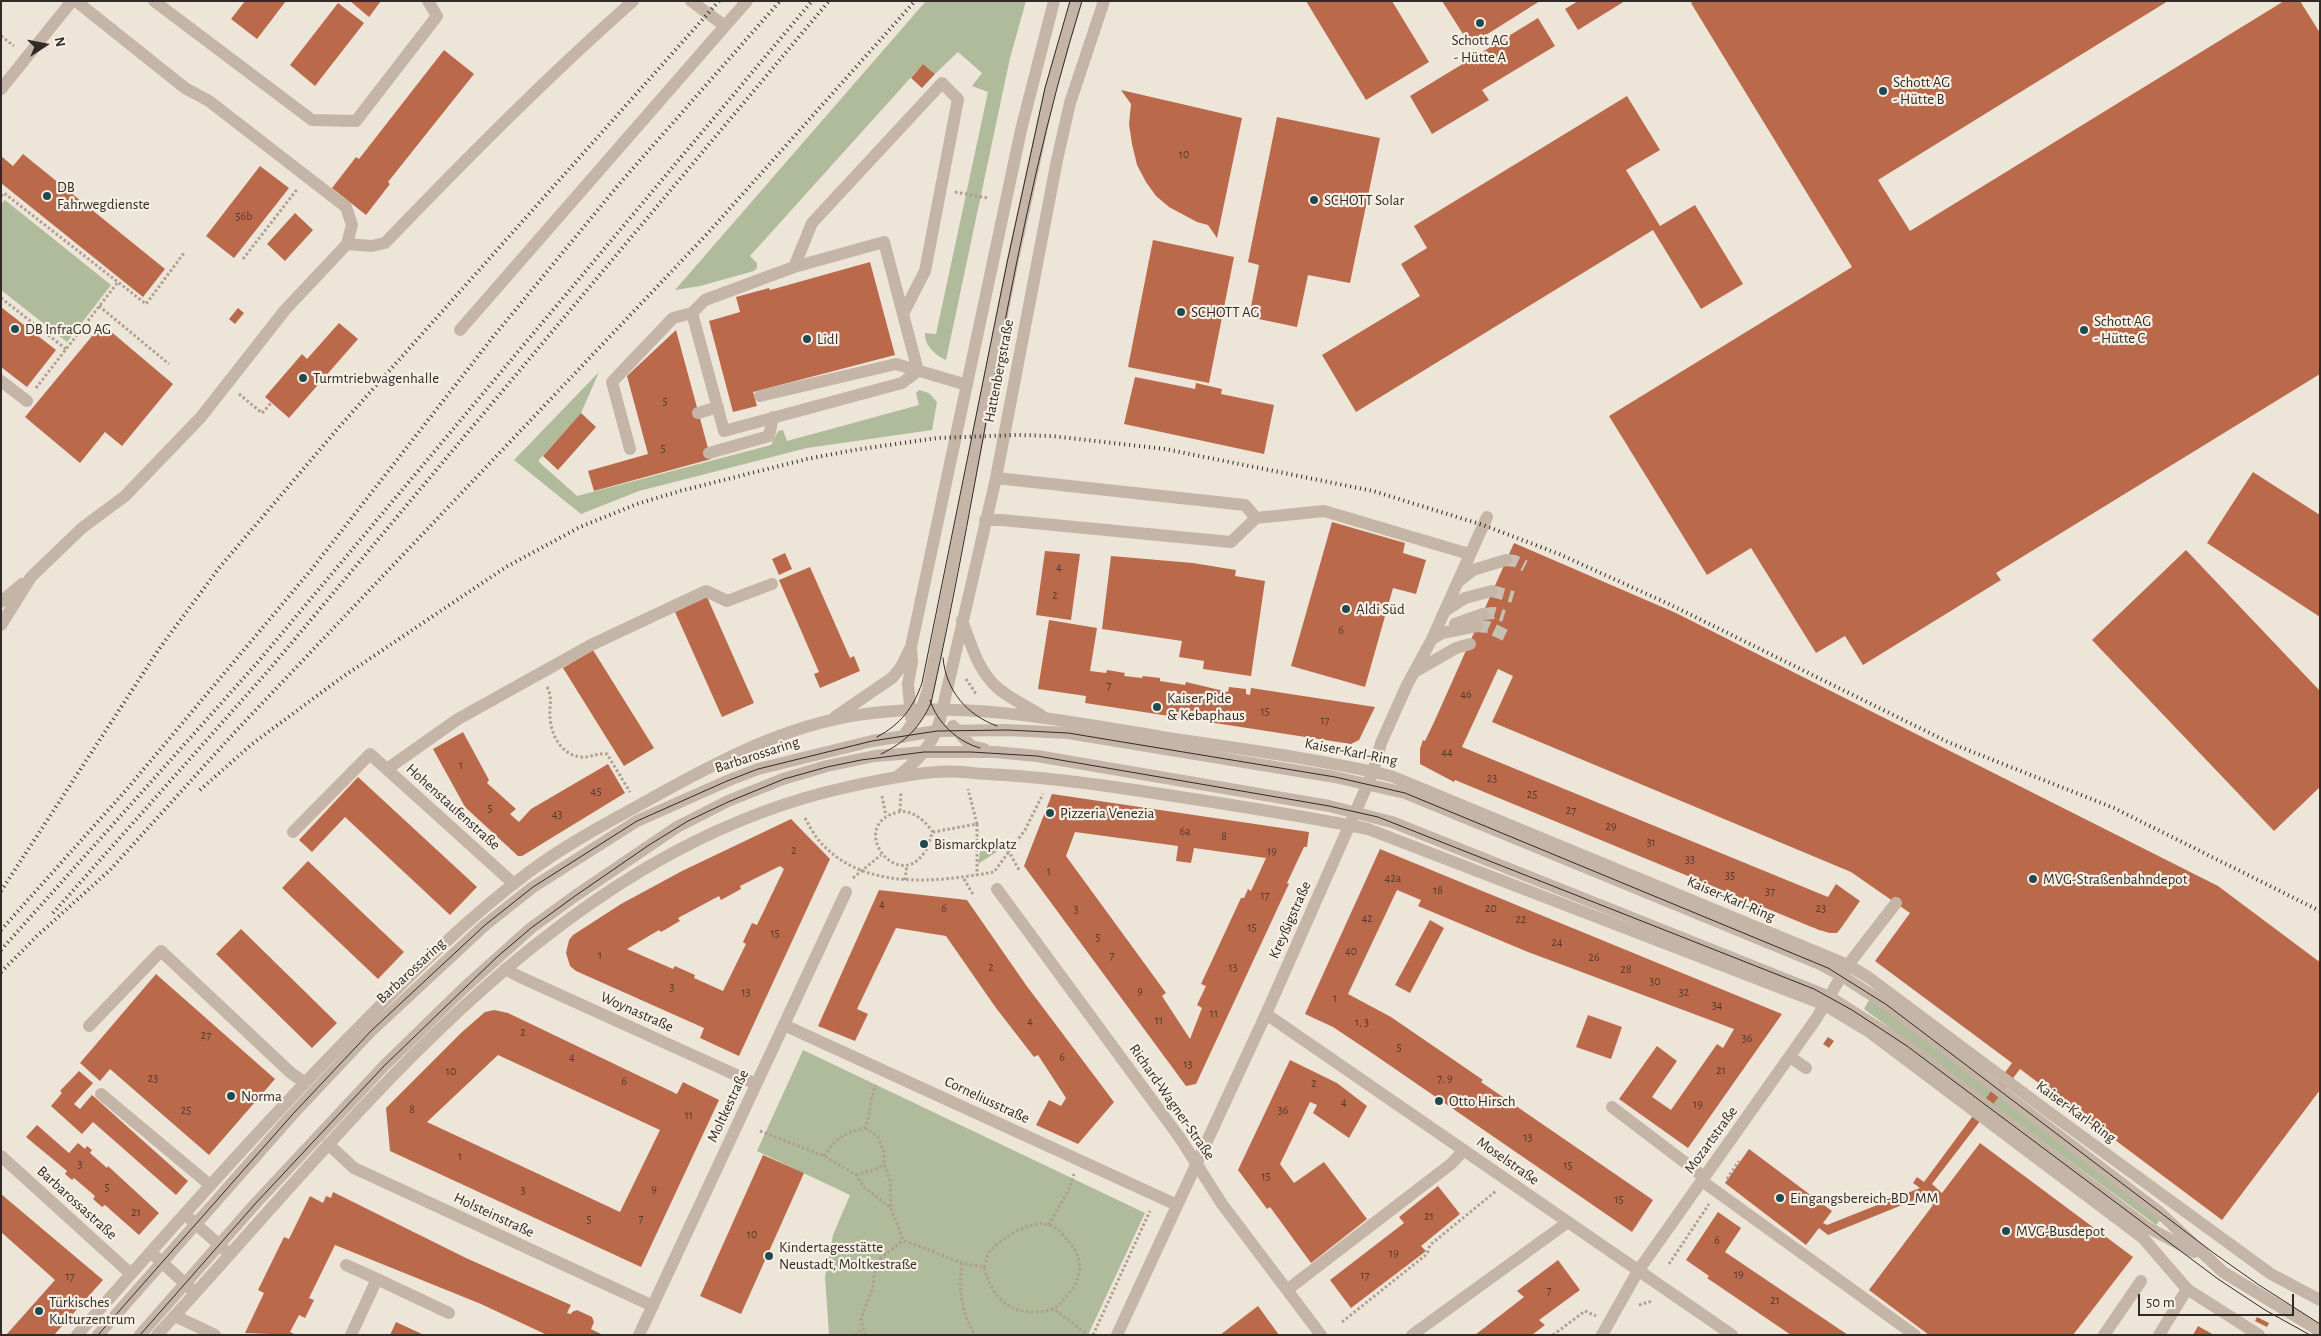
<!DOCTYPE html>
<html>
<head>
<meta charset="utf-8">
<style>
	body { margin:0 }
	#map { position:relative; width:2321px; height:1336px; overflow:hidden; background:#eee5d9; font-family:"Alegreya Sans",sans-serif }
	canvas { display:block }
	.frame { position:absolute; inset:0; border:2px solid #322a26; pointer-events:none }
	.north { position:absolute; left:20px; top:20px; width:50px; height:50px; -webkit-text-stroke:4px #f6efe4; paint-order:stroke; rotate:79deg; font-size:14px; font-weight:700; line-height:20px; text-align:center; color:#322a26 }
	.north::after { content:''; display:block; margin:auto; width:18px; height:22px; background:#322a26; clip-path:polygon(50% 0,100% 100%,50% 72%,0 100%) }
	.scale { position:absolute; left:2138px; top:1294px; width:156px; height:22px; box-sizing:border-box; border:2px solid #322a26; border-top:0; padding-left:6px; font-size:15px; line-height:18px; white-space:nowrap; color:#322a26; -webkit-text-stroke:4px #f6efe4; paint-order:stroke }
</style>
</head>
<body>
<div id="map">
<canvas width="2321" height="1336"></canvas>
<div class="frame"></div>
<div class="north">N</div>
<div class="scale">50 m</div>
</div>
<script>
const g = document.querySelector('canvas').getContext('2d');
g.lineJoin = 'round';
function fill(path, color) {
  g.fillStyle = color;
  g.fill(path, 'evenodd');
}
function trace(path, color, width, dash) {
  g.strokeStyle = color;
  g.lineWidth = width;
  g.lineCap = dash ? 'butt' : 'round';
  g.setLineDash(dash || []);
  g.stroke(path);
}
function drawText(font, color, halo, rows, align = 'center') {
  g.font = font + ' "Alegreya Sans",sans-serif';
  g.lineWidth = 4.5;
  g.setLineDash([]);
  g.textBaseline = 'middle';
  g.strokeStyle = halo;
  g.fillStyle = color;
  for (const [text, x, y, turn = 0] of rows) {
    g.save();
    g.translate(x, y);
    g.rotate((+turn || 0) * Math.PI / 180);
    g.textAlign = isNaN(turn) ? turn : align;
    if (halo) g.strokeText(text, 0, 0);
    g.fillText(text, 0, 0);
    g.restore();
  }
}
const green = new Path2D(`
	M926,1H1026L1010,58L946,360C935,355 924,345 925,333L936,334L988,92L972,86L982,73L958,52L935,74L923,64L750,256L757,263V268L754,271L700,286L675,290Z
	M5,200L111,285L67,342L1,290V204Z
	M599,372L581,413L538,461L577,496L771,445L778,431L783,430L787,441L919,405L916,393L919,390L929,393L937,402L932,430L807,448L639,491L581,514L514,460Z
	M982,840L1000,842L998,851L978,864Z
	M1869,1000L1897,1018L2161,1219L2156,1225L1864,1009Z
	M803,1050L1145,1213L1088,1335H829L825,1277L833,1235L850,1195L757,1151Z`);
const building = new Path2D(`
	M245,1H286L257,39L231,19Z
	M350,1H381L369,17Z
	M1306,1H1392L1429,62L1366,100Z
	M1442,1H1540L1470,45Z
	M1578,1H1625L1578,30L1565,9Z
	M1694,1H2168L1878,180L1910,231L2284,1H2300L2320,33V374L1996,573L2001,580L1863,665L1845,636L1816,653L1751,548L1707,575L1609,416L1852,267L1691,3Z
	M338,3L364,23L315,86L290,65Z
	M1538,18L1555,46L1482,90L1489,100L1432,134L1410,96Z
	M444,50L474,74L388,182L390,184L366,215L332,188L356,157L359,159Z
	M923,64L935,74L922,88L911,78Z
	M1121,90L1242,118L1217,238L1208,225L1197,222L1169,207L1156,196L1146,182L1137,165L1132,144L1129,124L1131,104Z
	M1627,96L1660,150L1626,170L1660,226L1695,205L1743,284L1701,309L1653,230L1356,412L1322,355L1420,296L1401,264L1427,248L1414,226Z
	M1277,117L1380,138L1350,283L1308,275L1297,327L1249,317L1259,265L1248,262Z
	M23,154L165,269L143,297L1,183V156L13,166Z
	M260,166L289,188L234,258L206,236Z
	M295,213L313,230L285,261L267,244Z
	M1153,240L1234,257L1209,383L1128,367Z
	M870,262L895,355L753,392L757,406L733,412L709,321L740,312L736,297L769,288L770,290Z
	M1,307L56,350L27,387L1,367Z
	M238,308L244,313L235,324L229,319Z
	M339,323L358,339L289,418L265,397L302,354L307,359Z
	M102,324L173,384L122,446L105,432L80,463L25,417Z
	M676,330L711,459L594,491L588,471L648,454L627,376Z
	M1135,377L1195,389L1196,383L1222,389L1221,394L1274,405L1264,454L1124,424Z
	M581,413L596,427L558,470L543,456Z
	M2253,472L2320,515V617L2207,543Z
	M1332,522L1405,543L1403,553L1426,560L1416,594L1393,588L1365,687L1291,666Z
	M1514,543L1676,613L2218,886L2317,960L2320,962V1090L2222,1220L2020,1069L1932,1184L1942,1193L1980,1143L2133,1257L2073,1335H1929L1869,1290L1933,1205L1922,1197L1828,1235L1819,1228L1806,1245L1725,1183L1749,1149L1832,1211L1823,1223L1827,1225L1920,1188L1913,1183L1917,1177L1924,1182L2012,1063L1875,961L1910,913L1851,872L1492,722L1513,676L1498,669L1462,747L1828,897L1836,884L1860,901L1841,928L1837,933H1830L1819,930L1455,780L1454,782L1420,764V749L1423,740L1425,741L1435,720Z
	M2186,550L2320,691V787L2274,831L2092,640Z
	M1045,551L1080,554L1071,620L1036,615Z
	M785,553L792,569L779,575L772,559Z
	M1111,556L1193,563L1236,570L1235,576L1265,581L1251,676L1203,669L1204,661L1179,657L1182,641L1102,629Z
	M810,567L850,658L854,656L860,671L820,688L814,674L819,672L779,580Z
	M707,597L754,703L722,717L675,612Z
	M1049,620L1097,628L1090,671L1106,673L1107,670L1125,673L1124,676L1142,678L1143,676L1160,678V681L1185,685L1186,682L1228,692L1229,687L1246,689V694L1250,695L1251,688L1375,707L1359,740L1351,744L1085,703L1086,696L1038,689Z
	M593,650L654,748L624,766L563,668Z
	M463,732L489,780L487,783L516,809L510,814L519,822L531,809L608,764L625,793L522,856H518L465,807L433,749Z
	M358,777L477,887L450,915L345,817L312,852L299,840Z
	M1052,794L1309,832L1307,847H1304L1287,883L1289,884L1287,888L1196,1084L1186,1086L1024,866ZM1075,832L1178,846L1176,861L1191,863L1194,848L1266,858L1251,891L1248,889L1244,898H1241L1201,984L1206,986L1197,1005L1202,1008L1190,1039L1162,996L1166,993L1066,856Z
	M791,819L830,859L739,1056L700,1038L704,1028L576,971L570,966L566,953L569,940L573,935L621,904L682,871ZM780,866L784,869L757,925L752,923L743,942L746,944L723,991L694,978L695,975L675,966L673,969L627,949L659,930L661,932L680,921L678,918L719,896L721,900L741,889L740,886Z
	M1380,849L1782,1014L1688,1148L1619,1099L1657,1046L1677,1061L1652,1097L1671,1110L1717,1044L1723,1048L1734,1029L1528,952L1418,906L1421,900L1397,890L1348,994L1391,1017L1483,1080L1481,1082L1653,1200L1632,1232L1369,1051L1333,1027L1305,1014Z
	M308,861L404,952L378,979L282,888Z
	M879,890L967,900L1026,985L1114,1102L1078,1144L1036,1125L1049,1100L1061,1106L1066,1098L1038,1055L1034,1057L996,1008L946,936L896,928L857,1009L868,1014L855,1041L818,1026Z
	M1430,920L1444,928L1410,993L1395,985Z
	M241,929L337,1023L312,1048L216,954Z
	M156,974L275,1079L209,1155L110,1069L100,1081L80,1063Z
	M494,1010L508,1013L677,1094L683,1082L719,1100L641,1267L390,1151L386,1108L462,1032L485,1012ZM498,1055L660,1130L620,1212L427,1122Z
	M1588,1015L1622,1027L1611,1059L1576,1047Z
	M1828,1037L1834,1041L1829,1048L1823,1044Z
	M1290,1060L1337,1083L1367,1106L1349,1138L1313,1113L1317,1105L1310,1102L1280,1164L1294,1183L1324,1162L1367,1219L1311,1263L1270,1207L1267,1209L1238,1170Z
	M79,1071L93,1083L74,1104L80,1109L92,1095L188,1181L176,1195L93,1122L82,1134L51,1106L62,1093L60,1091Z
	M37,1125L69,1153L78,1143L85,1149L87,1146L92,1150L90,1153L107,1168L108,1166L159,1213L139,1235L105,1205L102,1207L93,1199L95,1196L74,1178L72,1180L65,1174L67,1171L26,1137Z
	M763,1155L804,1173L741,1314L700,1296Z
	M1438,1186L1460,1214L1421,1246L1426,1251L1351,1308L1330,1280L1404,1223L1399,1217Z
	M333,1192L466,1258L571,1305L567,1313L571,1314L572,1312L577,1310L592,1317L594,1322L591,1329L603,1335H547L481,1304L335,1245L309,1298L314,1300L305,1318L299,1315L290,1332L296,1335L245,1333L264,1293L258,1290L284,1237L289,1239L310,1196L323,1203L326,1196L331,1198Z
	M1,1194L103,1280L54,1335H6L55,1280L1,1232Z
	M1718,1212L1741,1228L1725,1252L1848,1335H1791L1707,1278L1709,1276L1686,1260Z
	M1558,1260L1580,1290L1539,1320L1545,1325L1532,1335H1475L1524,1297L1517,1291Z
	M1258,1306L1279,1335H1220Z
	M2257,1317L2269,1323L2267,1327L2255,1321Z
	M396,1322L424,1335H390Z
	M2198,1326L2214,1335H2193Z`);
const minorTunnel = new Path2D(`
	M1506,560L1515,561L1525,566
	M1492,591L1513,597
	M1483,614L1494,613L1504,616
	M1477,626L1488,627L1507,636`);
const path = new Path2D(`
	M1,36L14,46
	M955,192L988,198
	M1,196L4,193L146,304L184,253
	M243,259L298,188
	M1,298L66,349
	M99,306L169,364
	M36,388L118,282
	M239,394L262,413L271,403
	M966,679L975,692L974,695
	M547,687C553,698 549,706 550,717C551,736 562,755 581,757C589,758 596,753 607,754L630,792
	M882,796L886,816
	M900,811L901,792
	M805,818C810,827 815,837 822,844C866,891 937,882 994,872L1025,830L1043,794
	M977,824V875
	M933,832C925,821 912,809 898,812C846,825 897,893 924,853C929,847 929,839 933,832L977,824L968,789
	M1008,850L1019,870
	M853,878L881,855
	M964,879L974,896
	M905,880L907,865
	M865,1128L878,1137L884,1152V1164L890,1181L891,1208
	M760,1131L824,1156L856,1175L864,1187L891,1208L903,1240L962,1263L984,1267C993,1304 1017,1319 1054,1309L1088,1335
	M824,1156C836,1138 844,1133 865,1128C871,1114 869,1100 876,1085
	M856,1175L876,1169L884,1164
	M1727,1179L1739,1161
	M1049,1225L1070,1187L1074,1174
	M962,1263C958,1290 961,1312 975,1335
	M1669,1264L1709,1204
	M984,1267C986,1262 987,1254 991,1250C1003,1237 1032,1219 1050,1225C1057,1227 1063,1234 1067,1240C1092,1265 1076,1290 1054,1309
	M1639,1305L1652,1301
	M1342,1322L1427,1254L1430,1245L1496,1191
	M855,1335L862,1330
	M865,1335L861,1319L873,1287L875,1268L880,1259L903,1240
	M1093,1335L1150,1211
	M1553,1335L1585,1311L1596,1316`);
const minor = new Path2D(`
	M154,1L312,120L356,121L437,16L428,1
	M691,1L725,26L747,1
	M1,89L72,1
	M884,242L918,371L902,383L724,431L692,313L705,300L794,267Z
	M347,244L371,246L385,243C465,160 546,78 633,1
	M794,267L812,223L942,83L958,99L925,271L903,314
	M460,330L725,26
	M1,381L27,401
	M760,396L896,364L967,385
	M698,413L718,407
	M630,449L612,382L673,318L692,313
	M709,453L769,436L773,417
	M996,478L1245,505L1256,518
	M985,520H1002L1231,542L1256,518L1324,511L1469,554
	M1459,581L1473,570L1506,560
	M1,602L22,584
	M1445,611L1465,598L1492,591
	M962,620C971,644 978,672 999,689C1011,699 1028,707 1042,716
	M1455,624L1483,614
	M1,625L31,577L82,528L125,496L201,417L285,310L347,244L352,225L346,207L209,101L185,88L76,1
	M1432,639L1442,633L1477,626
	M911,648L912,662L908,684L911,717
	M1416,671L1456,648L1470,644
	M835,717L892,678L901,667L911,647L1021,130L1054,1
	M953,726L971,746L984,749
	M903,737L921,710L928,690L1012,264L1049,95L1076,1
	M387,769L458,719L591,645L706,591L727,601L772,584
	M899,775C919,760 933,744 940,720L996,478L1057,160L1070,103L1104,1
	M293,832L370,754L514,884
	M997,889L1180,1138L1222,1204L1321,1335
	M505,969L518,976L756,1084
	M1266,1014L1732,1335
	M784,1025L1177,1205
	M89,1026L161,951L291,1073L304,1082
	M1790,1057L1806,1068
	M101,1094L210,1185
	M1612,1107L1704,1177
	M328,1144L354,1168L653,1306
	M1,1156L131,1274
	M1702,1181L1915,1335
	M190,1219L224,1249
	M156,1257L191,1289
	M346,1265L377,1279
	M1287,1290L1451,1164L1464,1150
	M175,1316L215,1335
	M77,1335C170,1230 263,1124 362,1024C415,970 469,917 529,872C571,841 618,817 663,792C730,755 797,721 873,713C972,701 1072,722 1168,738C1243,749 1318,759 1391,776L1848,965L1868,977L2050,1113L2271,1274L2320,1300
	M98,1335L292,1115L372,1030L485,925L533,887L637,821L727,781L758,769L872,741L937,731L1007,730L1068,733L1335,777L1405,793L1820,964L1842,976L1887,1005L2158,1211L2223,1272L2320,1331
	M140,1335L255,1204L384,1066L464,988L531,928L575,896L677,827L728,801L783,779L827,766L875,756L924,752H995L1037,756L1329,806L1392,822L1830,997L1907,1046L2147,1227L2194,1252
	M157,1335C354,1122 552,850 852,786C880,780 907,774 936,772C953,770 970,773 986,774C1030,776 1072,781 1114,787C1200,800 1283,812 1368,829L1825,1005L1868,1031L2143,1238L2187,1289L2259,1335
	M351,1335L377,1279L449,1313
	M639,1335L846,892
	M1117,1335L1266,1014L1373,772L1381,743L1407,685L1432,639L1487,517
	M1412,1335L1568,1222
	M1602,1335L1638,1271L1816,1019L1848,965L1896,903
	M2104,1335L2141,1281
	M2159,1335L2187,1289`);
const tram = new Path2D(`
	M943,658C946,691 967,715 997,726
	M930,700C937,723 958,742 980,748
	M877,737C901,724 913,708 922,683L1007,263L1045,88L1070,1
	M881,754C906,742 920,727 931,703C983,471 1011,229 1082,1
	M98,1335L292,1115L372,1030L485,925L533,887L637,821L727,781L758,769L872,741L937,731L1007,730L1068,733L1335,777L1405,793L1828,968L1887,1005L2215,1254L2259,1285L2320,1324
	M140,1335L255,1204L384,1066L497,957L531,928L575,896L649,845L688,821L728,802L784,779L827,767L861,760L924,752H971L1037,756L1329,806L1378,817L1814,989L1852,1010L1907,1046L2218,1279L2265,1310L2310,1335`);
const rail = new Path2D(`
	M200,790L252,744L341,678L506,567L580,527L637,504L680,491L807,459L854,450L937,438L1018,435L1052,436L1165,449L1373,491L1483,525L1559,554L1671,605L1950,743L2114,808L2320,911
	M1,891L159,649L219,568L340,426L719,1
	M53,913L268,671L829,1
	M1,930L127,789L311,570L493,337L620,183L780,1
	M1,950L257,663L812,1
	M1,972L37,936L110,870L234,733L707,234L915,1`);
const markers = [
	[1480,23,5,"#204a4f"],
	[1883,91,5,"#204a4f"],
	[47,196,5,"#204a4f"],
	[1314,200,5,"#204a4f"],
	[1181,312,5,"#204a4f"],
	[15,329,5,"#204a4f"],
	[2084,330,5,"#204a4f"],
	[807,339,5,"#204a4f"],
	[303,378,5,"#204a4f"],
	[1346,609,5,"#204a4f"],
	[1157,707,5,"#204a4f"],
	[1050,813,5,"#204a4f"],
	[924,844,5,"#204a4f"],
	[2033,879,5,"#204a4f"],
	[231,1096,5,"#204a4f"],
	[1439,1101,5,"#204a4f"],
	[1780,1198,5,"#204a4f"],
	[2006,1231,5,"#204a4f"],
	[769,1256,5,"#204a4f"],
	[39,1311,5,"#204a4f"]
];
const numberNames = [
	["10",1184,154],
	["56b",244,216],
	["5",665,401],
	["5",663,448],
	["4",1059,567],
	["2",1055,595],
	["6",1341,630],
	["7",1109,685],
	["46",1466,694],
	["15",1265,711],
	["17",1325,720],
	["44",1447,752],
	["1",461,765],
	["23",1492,778],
	["45",596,791],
	["25",1532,794],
	["5",490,808],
	["27",1571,810],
	["43",557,814],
	["29",1611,826],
	["6a",1185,831],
	["8",1224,836],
	["31",1651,842],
	["2",794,850],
	["19",1272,851],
	["33",1690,859],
	["1",1049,871],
	["35",1730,875],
	["42a",1393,878],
	["18",1438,890],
	["37",1770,891],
	["17",1265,895],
	["4",882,904],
	["6",944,908],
	["20",1491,908],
	["23",1821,908],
	["3",1076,909],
	["42",1367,918],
	["22",1521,919],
	["15",1252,927],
	["15",775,933],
	["5",1098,937],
	["24",1557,942],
	["40",1351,951],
	["1",600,955],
	["7",1112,955],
	["26",1594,957],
	["2",991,967],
	["13",1233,967],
	["28",1626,969],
	["30",1655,981],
	["3",672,987],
	["9",1140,991],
	["13",746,992],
	["32",1684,992],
	["1",1335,998],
	["34",1717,1005],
	["11",1214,1013],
	["11",1159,1020],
	["4",1030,1021],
	["1, 3",1362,1022],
	["2",523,1032],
	["27",206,1035],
	["36",1747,1038],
	["5",1399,1047],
	["4",572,1057],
	["6",1062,1057],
	["13",1188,1064],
	["21",1721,1070],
	["10",451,1071],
	["23",153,1078],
	["7, 9",1445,1078],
	["6",624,1081],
	["2",1314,1083],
	["4",1344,1102],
	["19",1698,1104],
	["8",412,1109],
	["25",186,1110],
	["36",1283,1110],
	["11",689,1115],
	["13",1528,1137],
	["1",460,1156],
	["3",80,1164],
	["15",1568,1165],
	["15",1266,1176],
	["5",107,1187],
	["9",654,1189],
	["3",523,1190],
	["15",1619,1199],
	["21",136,1212],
	["21",1429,1216],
	["7",641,1218],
	["5",589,1219],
	["10",752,1234],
	["6",1717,1240],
	["19",1394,1253],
	["19",1739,1274],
	["17",1365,1275],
	["17",70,1276],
	["7",1549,1290],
	["21",1775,1300]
];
const poiNames = [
	["Schott AG",1480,40,"center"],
	["- Hütte A",1480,57,"center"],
	["Schott AG",1893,82],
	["- Hütte B",1893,99],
	["DB",57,187],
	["Fahrwegdienste",57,204],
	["SCHOTT Solar",1324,200],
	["SCHOTT AG",1191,312],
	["Schott AG",2094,321],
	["- Hütte C",2094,338],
	["DB InfraGO AG",25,329],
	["Lidl",817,339],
	["Turmtriebwagenhalle",313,378],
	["Aldi Süd",1356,609],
	["Kaiser Pide",1167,698],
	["& Kebaphaus",1167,715],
	["Pizzeria Venezia",1060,813],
	["Bismarckplatz",934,844],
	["MVG-Straßenbahndepot",2043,879],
	["Norma",241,1096],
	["Otto Hirsch",1449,1101],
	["Eingangsbereich-BD_MM",1790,1198],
	["MVG-Busdepot",2016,1231],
	["Kindertagesstätte",779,1247],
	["Neustadt, Moltkestraße",779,1264],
	["Türkisches",49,1302],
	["Kulturzentrum",49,1319]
];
const streetNames = [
	["Hattenbergstraße",999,371,-79],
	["Kaiser-Karl-Ring",1351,752,11],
	["Barbarossaring",757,755,-18],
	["Hohenstaufenstraße",453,807,42],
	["Kaiser-Karl-Ring",1731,899,23],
	["Kreyßigstraße",1290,920,-66],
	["Barbarossaring",411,971,-43],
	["Woynastraße",637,1012,24],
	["Corneliusstraße",987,1100,25],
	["Richard-Wagner-Straße",1172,1102,55],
	["Moltkestraße",728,1106,-65],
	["Kaiser-Karl-Ring",2076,1112,36],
	["Mozartstraße",1711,1140,-54],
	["Moselstraße",1508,1161,35],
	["Barbarossastraße",77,1203,42],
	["Holsteinstraße",494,1215,25]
];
fill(green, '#afbb9a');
fill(building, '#ba6a4b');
trace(minorTunnel, '#c8c0b5', 12, [12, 6]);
trace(path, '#b09f91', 3, [2.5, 2.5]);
trace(minor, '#c5b5a6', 12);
trace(tram, '#322a26', 1);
trace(rail, '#322a26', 4, [1, 4]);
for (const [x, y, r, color] of markers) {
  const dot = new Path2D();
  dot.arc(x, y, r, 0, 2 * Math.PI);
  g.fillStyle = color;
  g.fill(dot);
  trace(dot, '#f6efe4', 2);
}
drawText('12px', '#543a2f', null, numberNames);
drawText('15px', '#322a26', '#f6efe4', poiNames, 'left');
drawText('15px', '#322a26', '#f6efe4', streetNames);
</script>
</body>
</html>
